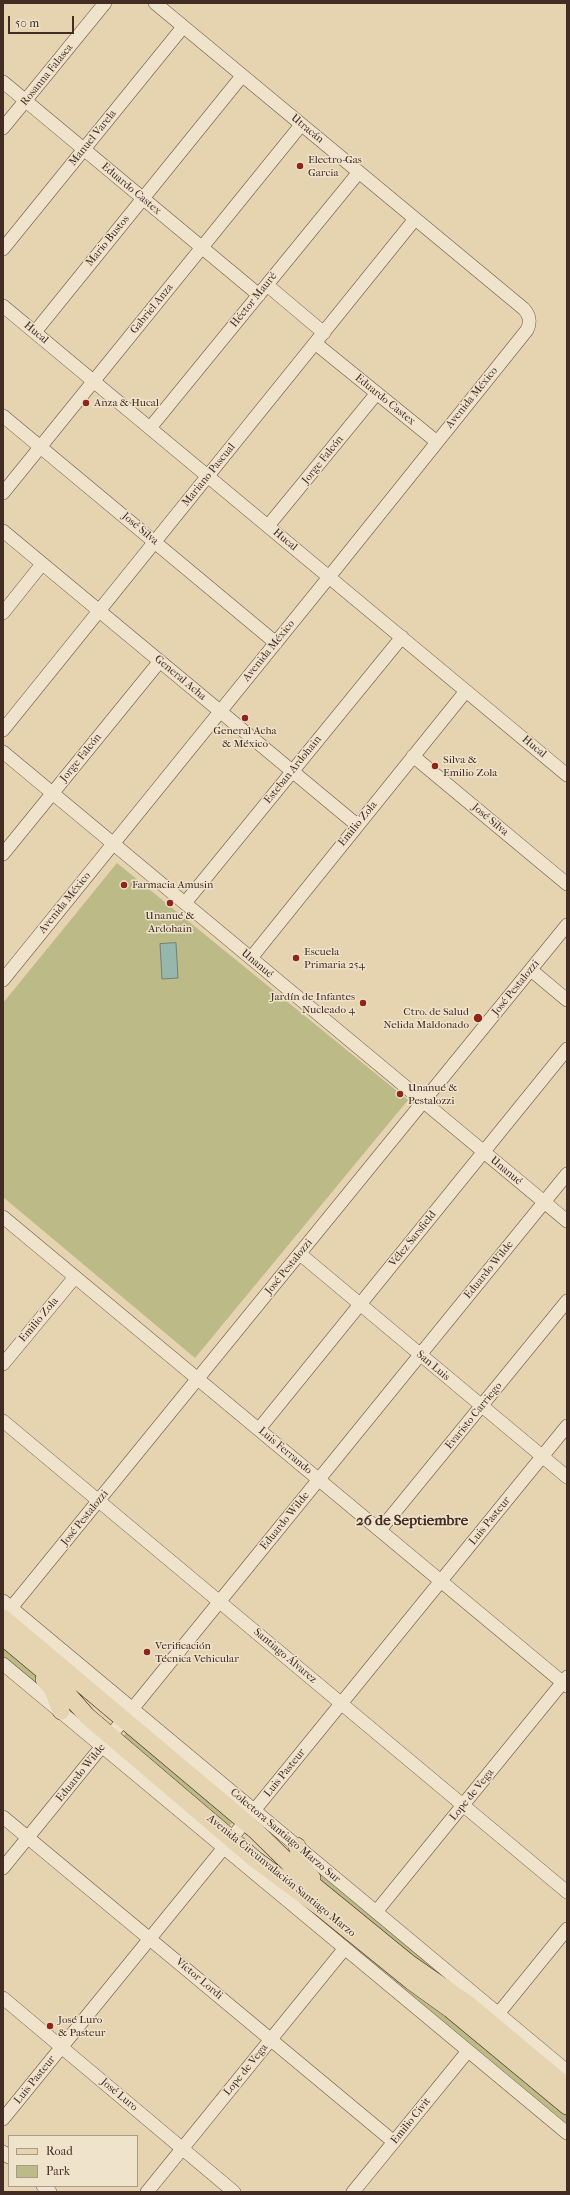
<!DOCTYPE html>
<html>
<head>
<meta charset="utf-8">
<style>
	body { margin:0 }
	#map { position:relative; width:570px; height:2195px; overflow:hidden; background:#e6d4b1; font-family:"IM FELL French Canon",serif }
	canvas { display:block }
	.frame { position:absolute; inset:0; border:4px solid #422c23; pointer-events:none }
	.legend { position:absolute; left:8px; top:2135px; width:130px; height:52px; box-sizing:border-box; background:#efe3cc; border:1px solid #aa9a88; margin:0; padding:5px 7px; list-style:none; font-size:12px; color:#422c23 }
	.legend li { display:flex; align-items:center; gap:8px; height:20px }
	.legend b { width:20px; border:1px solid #aa9a88 }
	.scale { position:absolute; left:8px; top:16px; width:66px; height:18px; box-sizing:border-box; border:2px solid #422c23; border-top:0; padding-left:5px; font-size:12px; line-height:14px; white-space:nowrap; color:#422c23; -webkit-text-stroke:3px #efe3cc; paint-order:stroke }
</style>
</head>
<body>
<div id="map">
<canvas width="570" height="2195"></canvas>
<div class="frame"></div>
<ul class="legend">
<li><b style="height:5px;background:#e6d4b1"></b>Road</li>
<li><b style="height:11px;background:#bcbb87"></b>Park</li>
</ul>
<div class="scale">50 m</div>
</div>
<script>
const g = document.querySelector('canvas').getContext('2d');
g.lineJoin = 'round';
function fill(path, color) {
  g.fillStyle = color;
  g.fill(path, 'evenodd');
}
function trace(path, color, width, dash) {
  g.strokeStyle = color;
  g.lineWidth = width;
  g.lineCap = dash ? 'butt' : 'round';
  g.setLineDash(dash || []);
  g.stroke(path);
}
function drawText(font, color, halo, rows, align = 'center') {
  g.font = font + ' "IM FELL French Canon",serif';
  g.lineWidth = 3;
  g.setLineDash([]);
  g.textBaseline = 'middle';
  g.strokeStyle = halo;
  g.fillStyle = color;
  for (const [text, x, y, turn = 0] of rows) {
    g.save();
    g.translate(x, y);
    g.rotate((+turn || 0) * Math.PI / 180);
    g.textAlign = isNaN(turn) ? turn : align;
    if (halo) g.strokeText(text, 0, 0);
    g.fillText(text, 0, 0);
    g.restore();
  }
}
const green = new Path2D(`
	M117,863L408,1100L195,1358L3,1197V1003Z
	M3,1646L43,1681L53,1699L3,1659Z
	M129,1730L234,1821L228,1827L122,1737Z
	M305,1859L567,2075L419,1965L311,1872Z
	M252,1864L567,2111V2128Z`);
const water = new Path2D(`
	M176,943L178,978L162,979L160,944Z`);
const minor = new Path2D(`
	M3,82L259,295
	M3,128L105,3
	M3,249L183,27
	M267,285L324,333
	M3,306L567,775
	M35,332L242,76
	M315,343L437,442
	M3,416L276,643
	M150,428L359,172
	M3,493L301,125
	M268,526L377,393
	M3,531L357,825
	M3,613L42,564
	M3,730L415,219
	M3,752L567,1221
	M413,756L567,884
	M3,854L160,661
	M185,903L402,637
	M251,958L466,691
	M531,970L567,1000
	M3,980L329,577L527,330C531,322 530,316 524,309L155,3
	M3,1217L567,1686
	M300,1254L567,1477
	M3,1364L75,1277
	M3,1421L567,1892
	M259,1429L567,1049
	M380,1530L567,1301
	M3,1601L567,2071
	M11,1608L567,925
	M3,1664L567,2133
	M3,1817L394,2142
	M3,1868L567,1174
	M376,1912L567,1677
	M3,1998L234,2192
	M498,2014L567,1929
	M3,2119L567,1426
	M3,2152L9,2157
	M43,2186L50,2192
	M147,2192L345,1948
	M353,2192L468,2051`);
const major = new Path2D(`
	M3,1618L255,1830L301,1875L410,1964L469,2005L567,2087
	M3,1637L58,1683L87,1716L256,1860L321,1908L411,1981L450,2009L567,2106
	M44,1679L52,1688L61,1711
	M297,1846L305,1870L312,1878`);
const markers = [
	[300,166,4,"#8f2418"],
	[86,403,4,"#8f2418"],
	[245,718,4,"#8f2418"],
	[435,766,4,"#8f2418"],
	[124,885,4,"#8f2418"],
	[170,903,4,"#8f2418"],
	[296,958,4,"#8f2418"],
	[363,1003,4,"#8f2418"],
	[478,1018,5,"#8f2418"],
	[400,1094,4,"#8f2418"],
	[147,1652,4,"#8f2418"],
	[50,2026,4,"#8f2418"]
];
const streetNames = [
	["Rosanna Falasca",47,75,-51],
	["Utracán",307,129,40],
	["Manuel Varela",93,138,-51],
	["Eduardo Castex",131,189,40],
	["Mario Bustos",108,241,-51],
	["Héctor Mauré",254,300,-51],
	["Gabriel Anza",152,309,-51],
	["Hucal",36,333,40],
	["Avenida México",472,398,-51],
	["Eduardo Castex",385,400,39],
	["Jorge Falcón",323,460,-51],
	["Mariano Pascual",209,475,-51],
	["José Silva",140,529,40],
	["Hucal",285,540,40],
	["Avenida México",269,651,-51],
	["General Acha",180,678,40],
	["Hucal",534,747,40],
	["Jorge Falcón",81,758,-51],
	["Esteban Ardohain",293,770,-51],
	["José Silva",490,820,40],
	["Emilio Zola",358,824,-51],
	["Avenida México",65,903,-51],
	["Unanué",257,964,40],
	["José Pestalozzi",516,988,-51],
	["Unanué",506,1171,40],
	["Vélez Sarsfield",413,1239,-51],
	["José Pestalozzi",289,1267,-51],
	["Eduardo Wilde",489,1270,-51],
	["Emilio Zola",39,1320,-50],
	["San Luis",433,1366,40],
	["Evaristo Carriego",474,1416,-51],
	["Luis Ferrando",285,1451,40],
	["José Pestalozzi",85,1518,-51],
	["Eduardo Wilde",285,1521,-51],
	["Luis Pasteur",490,1521,-51],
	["Santiago Álvarez",285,1656,40],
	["Eduardo Wilde",81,1773,-51],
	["Luis Pasteur",285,1773,-51],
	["Lope de Vega",472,1795,-51],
	["Colectora Santiago Marzo Sur",285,1836,40],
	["Avenida Circunvalación Santiago Marzo",281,1876,39],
	["Víctor Lordi",199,1979,40],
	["Lope de Vega",246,2070,-51],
	["Luis Pasteur",35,2080,-51],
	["José Luro",119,2095,40],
	["Emilio Civit",411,2121,-51]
];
const poiNames = [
	["Electro-Gas",308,160],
	["Garcia",308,173],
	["Anza & Hucal",94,403],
	["General Acha",245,731,"center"],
	["& México",245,744,"center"],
	["Silva &",443,760],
	["Emilio Zola",443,773],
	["Farmacia Amusin",132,885],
	["Unanué &",170,916,"center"],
	["Ardohain",170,929,"center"],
	["Escuela",304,952],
	["Primaria 254",304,965],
	["Jardín de Infantes",355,997,"right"],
	["Nucleado 4",355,1010,"right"],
	["Ctro. de Salud",469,1012,"right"],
	["Nelida Maldonado",469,1025,"right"],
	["Unanué &",408,1088],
	["Pestalozzi",408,1101],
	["Verificación",155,1646],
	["Técnica Vehicular",155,1659],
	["José Luro",58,2020],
	["& Pasteur",58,2033]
];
const districtNames = [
	["26 de Septiembre",412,1521]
];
fill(green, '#bcbb87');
fill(water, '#96b8ac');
trace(water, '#748075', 1);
trace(minor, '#6b5646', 14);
trace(major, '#422c23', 18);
trace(minor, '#efe3cc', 13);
trace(major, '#e6d4b1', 17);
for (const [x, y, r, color] of markers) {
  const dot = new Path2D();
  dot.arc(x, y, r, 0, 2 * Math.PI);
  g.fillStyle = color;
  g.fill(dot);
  trace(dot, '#efe3cc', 1.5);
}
drawText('11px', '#422c23', '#efe3cc', streetNames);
drawText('11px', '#422c23', '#efe3cc', poiNames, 'left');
drawText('bold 15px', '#422c23', '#efe3cc', districtNames);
</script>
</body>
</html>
